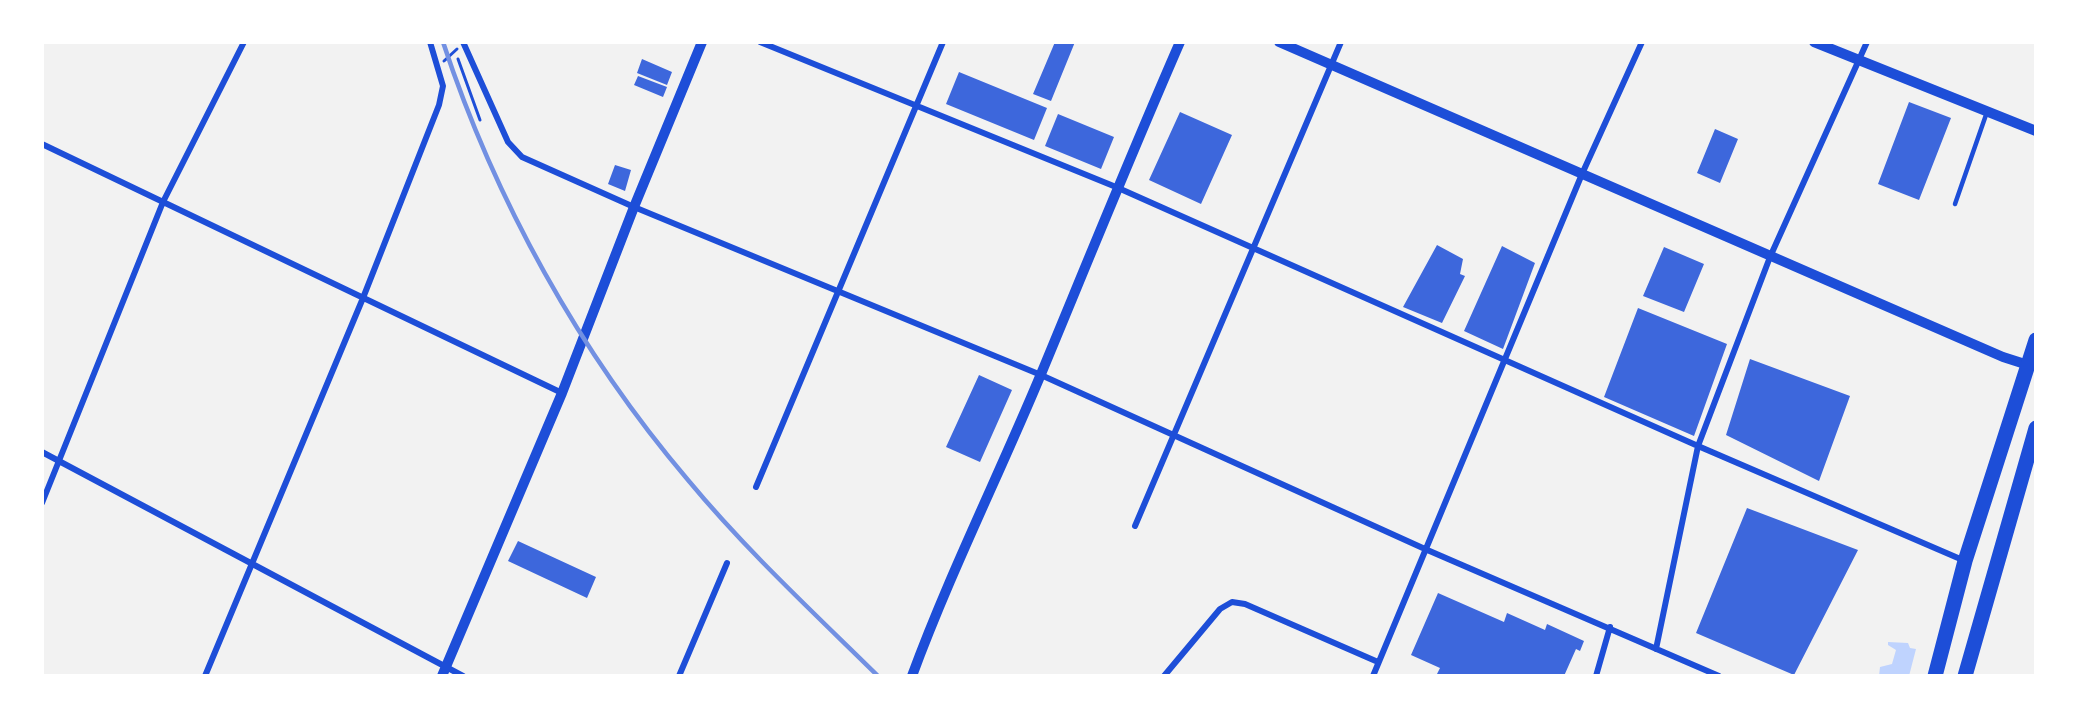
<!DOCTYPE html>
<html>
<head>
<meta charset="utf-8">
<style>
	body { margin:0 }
	#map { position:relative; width:2078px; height:718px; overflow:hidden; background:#f2f2f2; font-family:"Asap Condensed",sans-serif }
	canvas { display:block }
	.frame { position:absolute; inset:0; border:44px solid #fff; pointer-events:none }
</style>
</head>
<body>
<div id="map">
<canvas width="2078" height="718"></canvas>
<div class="frame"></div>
</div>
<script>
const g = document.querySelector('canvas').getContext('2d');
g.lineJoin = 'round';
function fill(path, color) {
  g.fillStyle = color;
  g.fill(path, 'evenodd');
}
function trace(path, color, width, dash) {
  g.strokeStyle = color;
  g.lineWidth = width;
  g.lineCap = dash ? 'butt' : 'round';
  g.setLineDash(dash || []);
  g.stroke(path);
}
const water = new Path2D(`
	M1888,642L1908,643L1910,648L1916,649L1909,676H1879L1880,667L1892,664L1896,650L1888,645Z`);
const building = new Path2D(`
	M1055,42H1075L1051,101L1033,94Z
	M642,59L672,72L667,85L637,73Z
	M959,72L1047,108L1034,140L946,104Z
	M638,76L667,87L663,97L634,85Z
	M1909,102L1951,118L1919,200L1878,184Z
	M1180,112L1232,135L1201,204L1149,180Z
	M1058,114L1114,137L1101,169L1045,146Z
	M1715,129L1738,139L1720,183L1697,173Z
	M615,165L631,170L625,191L608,184Z
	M1437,245L1463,259L1460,274L1465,276L1442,323L1403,307Z
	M1502,246L1535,263L1503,349L1464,331Z
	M1664,247L1704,264L1684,312L1643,296Z
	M1638,308L1727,344L1694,436L1604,397Z
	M1750,359L1850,396L1819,481L1726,435Z
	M979,375L1012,390L980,462L946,447Z
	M1747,508L1858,550L1794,675L1696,633Z
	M518,541L596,577L587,598L508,561Z
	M1438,593L1504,622L1507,613L1545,630L1547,624L1584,641L1580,651L1576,649L1564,676H1436L1440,668L1411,655Z`);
const path = new Path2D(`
	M458,59L480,120
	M444,61L457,49`);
const service = new Path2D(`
	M1955,204L1987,112`);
const minor = new Path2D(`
	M463,42L508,142L522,157L634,207L1041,375L1425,549L1719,676
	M760,42L1116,187L1698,446L1965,561
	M42,144L562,393
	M42,452L463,676
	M756,487L943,42
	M42,503L163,202L244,42
	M1135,526L1341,42
	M1656,649L1698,446L1770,257L1867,42
	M205,676L363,298L439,105L443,86L430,42
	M679,676L727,563
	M1164,676L1220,609L1232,602L1245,604L1378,662
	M1373,676L1582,174L1642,42
	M1596,676L1610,627`);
const tertiary = new Path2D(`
	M1279,42L2003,357L2028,365
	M1814,42L2036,131
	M442,676L562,393L634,207L702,42
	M912,676C950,573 999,475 1041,374C1087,263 1132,152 1180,42`);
const primary = new Path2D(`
	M1935,676L1965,561L2036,340
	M1965,676L2036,428`);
const rail = new Path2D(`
	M443,42C495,200 580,353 688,480C746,550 813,612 878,676`);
fill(water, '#bfd3fe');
fill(building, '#3d67dc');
trace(path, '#1d4ed8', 3);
trace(service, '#1d4ed8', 4.5);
trace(minor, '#1d4ed8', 6);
trace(tertiary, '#1d4ed8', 10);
trace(primary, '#1d4ed8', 15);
trace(rail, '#7290e2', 4.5);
</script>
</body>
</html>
